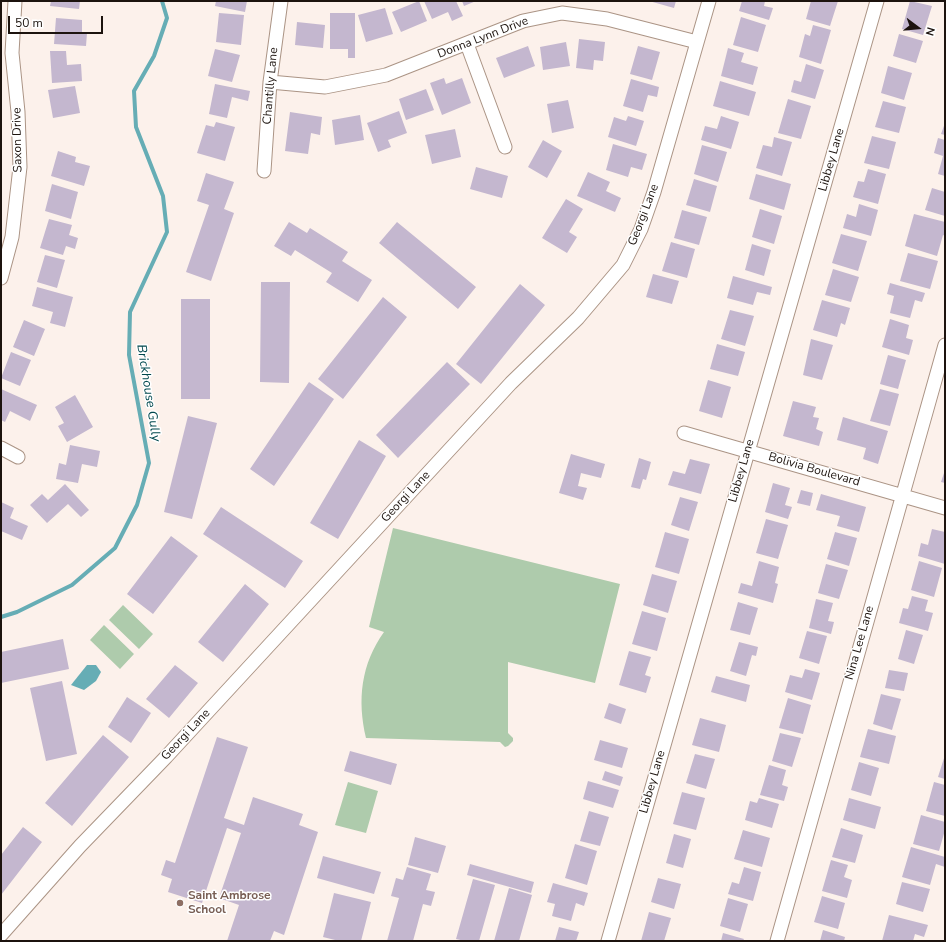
<!DOCTYPE html>
<html>
<head>
<meta charset="utf-8">
<style>
	body { margin:0 }
	#map { position:relative; width:946px; height:942px; overflow:hidden; background:#fcf1eb; font-family:"Nunito Sans",sans-serif }
	canvas { display:block }
	.frame { position:absolute; inset:0; border:2px solid #1c130e; pointer-events:none }
	.north { position:absolute; left:898px; top:8px; width:40px; height:40px; -webkit-text-stroke:3px #fff; paint-order:stroke; rotate:106deg; font-size:11px; font-weight:700; line-height:16px; text-align:center; color:#1c130e }
	.north::after { content:''; display:block; margin:auto; width:14px; height:18px; background:#1c130e; clip-path:polygon(50% 0,100% 100%,50% 72%,0 100%) }
	.scale { position:absolute; left:8px; top:16px; width:95px; height:18px; box-sizing:border-box; border:2px solid #1c130e; border-top:0; padding-left:5px; font-size:12px; line-height:14px; white-space:nowrap; color:#1c130e; -webkit-text-stroke:3px #fff; paint-order:stroke }
</style>
</head>
<body>
<div id="map">
<canvas width="946" height="942"></canvas>
<div class="frame"></div>
<div class="north">N</div>
<div class="scale">50 m</div>
</div>
<script>
const g = document.querySelector('canvas').getContext('2d');
g.lineJoin = 'round';
function fill(path, color) {
  g.fillStyle = color;
  g.fill(path, 'evenodd');
}
function trace(path, color, width, dash) {
  g.strokeStyle = color;
  g.lineWidth = width;
  g.lineCap = dash ? 'butt' : 'round';
  g.setLineDash(dash || []);
  g.stroke(path);
}
function drawText(font, color, halo, rows, align = 'center') {
  g.font = font + ' "Nunito Sans",sans-serif';
  g.lineWidth = 3;
  g.setLineDash([]);
  g.textBaseline = 'middle';
  g.strokeStyle = halo;
  g.fillStyle = color;
  for (const [text, x, y, turn = 0] of rows) {
    g.save();
    g.translate(x, y);
    g.rotate((+turn || 0) * Math.PI / 180);
    g.textAlign = isNaN(turn) ? turn : align;
    if (halo) g.strokeText(text, 0, 0);
    g.fillText(text, 0, 0);
    g.restore();
  }
}
const green = new Path2D(`
	M393,528L620,584L595,683L508,662V733L513,738V741L508,746L505,747L500,742L366,738C357,700 361,664 384,632L369,627Z
	M123,605L153,634L139,649L109,620Z
	M104,625L134,654L120,669L90,640Z
	M348,782L378,791L366,833L335,825Z`);
const water = new Path2D(`
	M87,665H96L101,672L96,681L84,690L71,685Z`);
const stream = new Path2D(`
	M1,617L17,612L72,585L115,548L137,505L149,463L129,355L130,312L167,232L163,196L136,127L134,91L154,56L167,18L162,1`);
const building = new Path2D(`
	M51,1H80L79,9L50,6Z
	M216,1H247L245,12L215,6Z
	M419,1L427,21L401,32L392,12Z
	M424,1H456L463,16L452,21L448,12L432,19Z
	M462,1H476L464,6Z
	M649,1H676L674,8Z
	M742,1H765L764,6L773,8L769,20L739,11Z
	M811,1H838L830,26L806,19Z
	M910,1L932,6L923,35L902,29Z
	M385,8L393,34L366,42L358,15Z
	M219,13L244,15L241,45L216,42Z
	M330,13H355V58H348V49H330Z
	M741,17L766,25L758,52L733,45Z
	M56,18L82,20V33H87L86,46L54,44Z
	M297,22L325,25L323,48L295,45Z
	M813,25L831,30L821,64L799,57L805,34L810,36Z
	M899,34L923,41L916,63L893,56Z
	M579,39L605,42L603,61L594,60L593,70L576,68Z
	M566,42L570,66L543,70L540,47Z
	M528,46L535,66L504,78L496,58Z
	M638,46L660,52L652,80L630,74Z
	M728,48L744,53L741,62L758,67L753,85L721,76Z
	M215,49L240,55L232,82L208,76Z
	M50,51H66L67,65L81,64L82,81L52,83Z
	M806,64L824,70L815,99L791,92L794,80L801,82Z
	M888,66L912,73L904,100L881,93Z
	M444,78L446,84L462,78L471,103L442,115L430,83Z
	M631,79L659,87L657,97L648,95L643,112L623,106Z
	M720,81L756,92L749,116L713,106Z
	M215,84L250,91L248,101L232,97L227,118L209,114Z
	M75,86L80,113L53,118L48,90Z
	M426,89L434,110L406,120L399,99Z
	M788,99L811,106L801,139L778,133Z
	M568,100L574,128L552,133L547,104Z
	M883,101L906,107L899,133L875,127Z
	M399,111L407,133L388,140L391,147L378,152L367,123Z
	M290,112L322,117L320,135L311,133L308,154L285,151Z
	M360,115L364,140L335,145L332,120Z
	M628,116L644,121L636,146L608,137L614,117L626,121Z
	M721,116L739,122L731,149L701,140L705,126L717,129Z
	M216,122L235,127L225,161L197,153L206,125L214,127Z
	M945,123V135L941,134Z
	M455,129L461,157L432,164L425,135Z
	M872,136L896,142L889,169L864,163Z
	M774,137L792,142L782,176L756,168L763,145L772,147Z
	M938,138L945,140V176L938,174L943,156L934,153Z
	M543,140L562,151L547,178L528,167Z
	M613,144L647,154L642,170L631,167L628,177L606,170Z
	M702,145L727,152L718,182L694,174Z
	M58,151L76,157L75,162L90,166L84,186L51,176Z
	M476,167L508,176L502,198L470,189Z
	M868,169L886,174L878,204L853,197L858,181L864,182Z
	M588,172L610,182L606,191L621,198L615,212L577,196Z
	M206,173L234,182L224,209L234,213L211,281L186,272L209,205L197,201Z
	M756,174L791,184L784,210L749,199Z
	M694,179L717,186L710,212L686,205Z
	M52,184L78,192L71,219L45,211Z
	M932,188L945,192V216L925,210Z
	M566,199L583,209L569,232L577,237L567,253L542,238Z
	M859,204L878,210L871,236L843,228L847,214L856,217Z
	M760,209L782,216L774,244L752,237Z
	M682,210L707,217L699,245L674,238Z
	M914,214L945,222V236L943,235L937,256L905,246Z
	M49,219L72,225L69,235L78,238L75,249L66,246L63,255L40,248Z
	M289,222L307,233L310,228L348,252L342,261L372,280L358,302L326,282L332,273L295,250L291,256L274,246Z
	M397,222L476,287L458,309L379,243Z
	M841,234L867,241L858,271L832,263Z
	M671,242L695,249L687,278L662,271Z
	M752,244L771,250L764,276L745,270Z
	M908,253L938,261L930,289L900,281Z
	M45,255L65,260L57,288L37,282Z
	M833,269L859,277L851,302L825,295Z
	M653,274L679,281L672,304L646,297Z
	M733,276L772,287L770,295L757,292L753,305L727,298Z
	M261,282H290L289,383L260,382Z
	M890,283L925,293L922,302L915,300L910,318L890,313L894,296L887,294Z
	M520,284L545,305L481,384L456,364Z
	M37,287L73,297L65,327L50,323L53,312L32,306Z
	M383,297L407,317L343,399L318,379Z
	M181,299H210V399H181Z
	M822,300L850,308L845,325L841,323L837,337L813,330Z
	M730,310L754,316L745,346L721,339Z
	M890,319L909,325L906,338L913,340L909,355L882,347Z
	M24,320L45,329L34,356L13,347Z
	M811,339L833,345L822,380L803,375Z
	M717,344L745,352L738,376L710,369Z
	M11,352L31,360L20,386L1,378Z
	M888,355L906,360L898,389L880,384Z
	M447,362L470,384L398,458L376,435Z
	M708,380L731,387L722,418L699,411Z
	M309,382L334,399L274,486L250,469Z
	M1,389L37,405L30,421L10,411L5,422L1,420Z
	M880,389L899,394L890,426L870,421Z
	M75,395L93,427L67,442L58,426L64,423L55,407Z
	M793,401L816,407L813,417L819,418L816,429L823,432L819,446L783,436Z
	M188,416L217,423L192,519L164,512Z
	M843,417L888,431L878,464L863,459L866,448L837,440Z
	M359,440L386,456L338,539L310,523Z
	M70,445L100,451L97,467L82,464L78,483L56,479L59,463L66,465Z
	M571,454L605,464L601,478L581,473L578,486L587,488L583,500L559,493Z
	M639,458L651,462L646,480L643,479L640,489L631,487Z
	M690,459L710,464L701,494L668,485L673,471L685,474Z
	M945,470V483L941,482Z
	M773,483L790,488L785,505L792,507L788,519L765,512Z
	M65,484L89,510L81,517L68,504L47,523L30,505L42,494L48,500Z
	M801,490L813,493L810,506L797,503Z
	M821,494L866,507L859,532L837,526L840,516L816,510Z
	M680,497L698,502L689,531L671,525Z
	M1,502L14,508L10,518L28,526L22,540L1,531Z
	M221,507L303,561L285,588L203,534Z
	M766,519L788,525L778,559L756,553Z
	M932,529L945,532V564L918,556L921,543L928,545Z
	M665,532L689,539L679,574L655,567Z
	M835,532L857,538L849,566L827,559Z
	M171,536L198,556L153,614L127,594Z
	M759,561L779,567L775,583L778,584L773,603L738,593L741,583L752,586Z
	M919,561L942,568L934,597L911,590Z
	M826,564L848,570L839,599L818,593Z
	M652,574L677,581L668,613L643,605Z
	M245,584L269,604L223,662L198,642Z
	M912,596L928,600L925,611L933,613L928,631L899,623L903,608L908,609Z
	M816,599L833,603L828,621L834,622L831,634L809,628Z
	M738,602L758,608L750,635L730,630Z
	M642,611L666,618L657,651L632,644Z
	M906,630L923,635L914,664L898,659Z
	M807,631L827,636L819,664L799,658Z
	M63,639L69,669L1,683V652Z
	M739,642L758,647L756,656L752,655L746,676L730,671Z
	M629,651L651,657L645,675L651,677L646,693L619,685Z
	M175,665L198,683L169,718L146,699Z
	M805,669L820,673L812,700L785,692L790,675L802,678Z
	M889,670L908,673L904,691L885,688Z
	M716,676L750,685L746,702L711,692Z
	M62,681L77,754L46,761L30,688Z
	M881,694L901,699L892,730L873,724Z
	M127,697L151,713L131,743L108,727Z
	M788,698L811,705L803,734L779,728Z
	M609,703L626,709L621,724L604,718Z
	M700,718L726,725L719,752L692,745Z
	M868,729L896,736L889,764L860,757Z
	M780,733L801,738L792,767L772,761Z
	M103,735L129,757L72,826L45,803Z
	M217,737L248,747L224,818L244,825L253,797L303,814L299,825L318,832L284,935L274,931L270,941H227L239,905L219,898L241,833L227,828L202,903L168,892L172,879L161,875L166,860L175,863Z
	M600,740L628,748L622,768L594,760Z
	M350,751L397,764L391,785L344,771Z
	M695,754L715,759L706,789L686,783Z
	M945,755V779L938,777Z
	M859,762L879,768L871,796L851,790Z
	M769,765L786,770L782,785L788,787L784,801L760,795Z
	M605,771L623,777L620,786L602,780Z
	M588,781L619,790L613,808L583,799Z
	M934,782L945,785V816L926,811Z
	M682,792L705,798L696,830L673,824Z
	M759,798L779,804L772,828L745,820L750,801L757,803Z
	M849,798L881,807L875,829L843,820Z
	M589,811L609,817L600,846L580,841Z
	M921,815L945,822V830L939,851L913,844Z
	M23,827L42,842L1,895V855Z
	M841,828L863,835L855,863L832,857Z
	M743,830L770,838L762,867L734,859Z
	M674,834L691,839L683,868L666,863Z
	M415,837L446,846L438,873L408,865Z
	M575,844L597,851L587,885L565,878Z
	M911,847L945,857V867L936,864L930,885L902,877Z
	M323,856L381,872L374,894L317,878Z
	M831,860L848,865L844,877L852,880L847,898L822,891Z
	M470,864L534,882L531,893L467,875Z
	M407,867L431,874L426,890L435,892L431,906L423,904L413,941H387L399,898L391,896L396,878L403,880Z
	M744,867L761,872L753,901L728,894L732,882L739,884Z
	M658,878L681,884L674,909L651,902Z
	M473,879L495,885L479,941H465L456,939Z
	M902,882L930,889L923,912L896,904Z
	M553,883L588,893L584,906L576,903L571,921L552,916L555,904L547,902Z
	M509,888L532,895L519,941H494Z
	M334,893L371,902L361,941H339L323,937Z
	M822,896L845,903L838,929L814,922Z
	M728,898L748,904L740,932L720,926Z
	M649,912L671,918L664,941H641Z
	M889,915L928,925L924,937L915,934L913,941H882Z
	M559,927L579,932L576,941H555Z
	M823,930L845,937L844,941H820Z
	M723,933L744,939L743,941H721Z`);
const street = new Path2D(`
	M467,44L505,147
	M270,82L325,87L386,75L523,21L562,13L607,19L697,42
	M264,171L270,82L281,1
	M1,278L12,237L20,167L18,112L12,53L15,1
	M684,433L945,508
	M1,448L18,457
	M1,935L80,846L166,757L511,383L578,318L623,265L641,229L654,192L709,1
	M608,941L877,1
	M777,941L945,345`);
const markers = [
	[180,903,4,"#8d6e63"]
];
const streetNames = [
	["Donna Lynn Drive",483,38,-21],
	["Chantilly Lane",271,86,-85],
	["Saxon Drive",18,140,-91],
	["Libbey Lane",832,160,-74],
	["Georgi Lane",644,215,-69],
	["Bolivia Boulevard",814,470,16],
	["Libbey Lane",742,471,-74],
	["Georgi Lane",406,497,-47],
	["Nina Lee Lane",860,643,-74],
	["Georgi Lane",186,735,-47],
	["Libbey Lane",653,782,-74]
];
const educationNames = [
	["Saint Ambrose",188,896],
	["School",188,910]
];
const waterNames = [
	["Brickhouse Gully",148,393,81]
];
fill(green, '#aecbac');
fill(water, '#66adb5');
trace(stream, '#66adb5', 4);
fill(building, '#c4b7cf');
trace(street, '#ab9485', 15);
trace(street, '#fff', 13);
for (const [x, y, r, color] of markers) {
  const dot = new Path2D();
  dot.arc(x, y, r, 0, 2 * Math.PI);
  g.fillStyle = color;
  g.fill(dot);
  trace(dot, '#fff', 1.5);
}
drawText('12px', '#1c130e', '#fff', streetNames);
drawText('bold 12px', '#785e54', '#fff', educationNames, 'left');
drawText('italic 13px', '#01484e', '#fff', waterNames);
</script>
</body>
</html>
